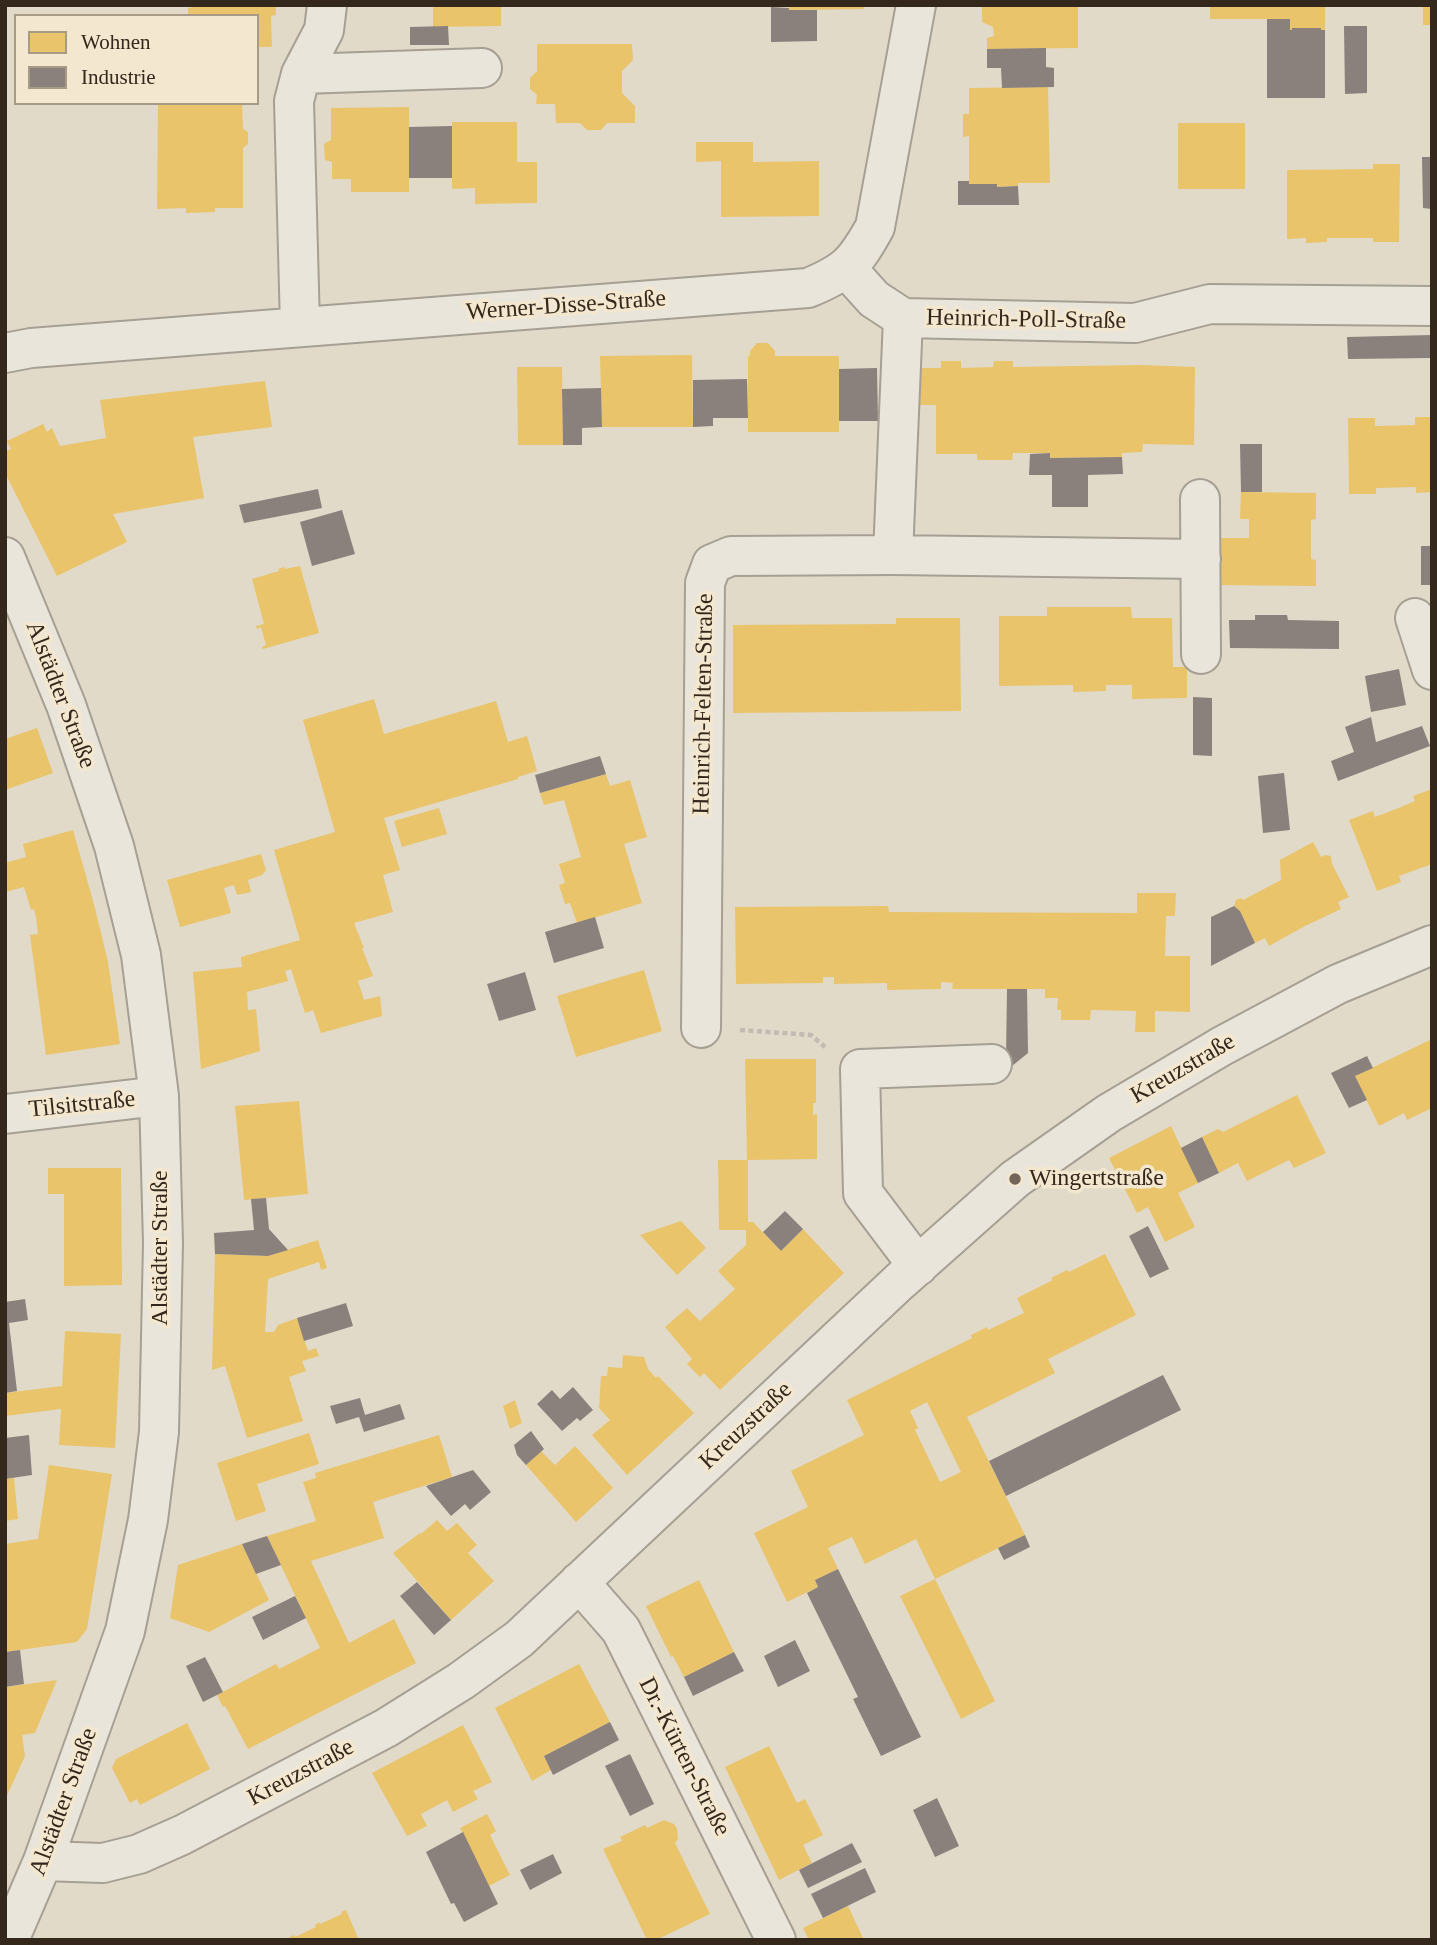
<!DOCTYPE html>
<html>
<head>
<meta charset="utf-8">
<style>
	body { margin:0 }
	#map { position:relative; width:1437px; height:1945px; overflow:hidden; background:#e1dac9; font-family:"Times New Roman",serif }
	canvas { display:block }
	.frame { position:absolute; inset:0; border:7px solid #34271c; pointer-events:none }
	.legend { position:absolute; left:14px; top:14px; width:245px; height:91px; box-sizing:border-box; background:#f3e8cf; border:2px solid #a79b87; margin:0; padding:9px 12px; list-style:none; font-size:21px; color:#34271c }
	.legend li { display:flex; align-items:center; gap:14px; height:35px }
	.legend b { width:35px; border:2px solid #a79b87 }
</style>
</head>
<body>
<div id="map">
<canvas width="1437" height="1945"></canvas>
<div class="frame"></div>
<ul class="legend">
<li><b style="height:19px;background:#e9c46a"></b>Wohnen</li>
<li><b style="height:19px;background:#8a817c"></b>Industrie</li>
</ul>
</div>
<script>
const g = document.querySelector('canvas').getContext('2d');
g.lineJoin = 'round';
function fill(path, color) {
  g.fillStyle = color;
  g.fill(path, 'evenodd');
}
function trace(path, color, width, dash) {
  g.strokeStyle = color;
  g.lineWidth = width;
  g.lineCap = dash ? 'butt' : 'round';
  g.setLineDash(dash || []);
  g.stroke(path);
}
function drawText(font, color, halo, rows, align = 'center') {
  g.font = font + ' "Times New Roman",serif';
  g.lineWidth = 7;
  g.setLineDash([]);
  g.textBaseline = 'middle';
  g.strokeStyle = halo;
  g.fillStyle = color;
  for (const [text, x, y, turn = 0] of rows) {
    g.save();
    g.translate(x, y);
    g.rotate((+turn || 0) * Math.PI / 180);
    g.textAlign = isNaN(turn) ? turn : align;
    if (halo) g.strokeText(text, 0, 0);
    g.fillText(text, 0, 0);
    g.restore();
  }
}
const homes = new Path2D(`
	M194,5H276V15L271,16L272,47H257V16H188V8L194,7Z
	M436,5H501V26L433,27V8Z
	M789,5H864V9L789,10Z
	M986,5H1078V48L987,49V38L994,36L993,27L982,22V7Z
	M1210,5H1325V30H1321V28H1292V30H1290V19H1210Z
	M1423,5H1432V25H1423Z
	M537,44H632L633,60L622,71V93L635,106V123H607L601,130H587L580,123H556L555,104H536L537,95L530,89V78L537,71Z
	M1048,87L1050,183H1018V186L997,187V184H969V136L963,137V114H969V88Z
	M158,103H242L243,129L248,132V144L243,148V208H215V212L186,213V208L157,209Z
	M409,107V192H351V179H332V162L325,160L324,144L331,140V108Z
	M452,122H517V162H537V203L475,204V188L452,189Z
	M1178,123H1245V189H1178Z
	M696,142H753V162L819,161V216L721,217V161L696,162Z
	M1373,164H1400L1399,242H1373V238H1327V242L1306,243V238L1287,239V170L1373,169Z
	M757,343H768L775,351V356H839V432H748V356L750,357V351Z
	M692,355L693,427H602L600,356Z
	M941,361H961V368L993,367L994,361H1013V367L1142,365L1195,367L1194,445L1143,444L1142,452L1122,453V457L1050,458V453H1013L1012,460H977V454H936V405H917V368H941Z
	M517,367H562L563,445H518Z
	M265,381L272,427L193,437L204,498L113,514L127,542L57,576L5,473V452L11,449L7,441L43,424L47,432L52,428L60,446L106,438L100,400Z
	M1415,417H1432V492L1416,493V487L1376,488V494H1349L1348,418H1375V426L1415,425Z
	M1241,492L1316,493V519L1311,520V559L1316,560V586L1214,585L1215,538H1249V519H1240Z
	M300,566L319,633L263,649L262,647L266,645L261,627L257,629L256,626L264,624L252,579L279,571L278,569L284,567L285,569Z
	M1047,607H1131L1132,618H1172L1173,667H1187V698L1132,699V685H1106V691L1073,692V685L999,686V616H1047Z
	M896,618H960L961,711L733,713V625L896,624Z
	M374,699L384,734L496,701L508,742L527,736L537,771L518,777V779L384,818L400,870L383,875L393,912L354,923L364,948H362L373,976L358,981L364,1000L380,996L382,1016L321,1033L313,1010L305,1013L291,969L285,971L288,981L247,992L248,1010L256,1009L260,1051L201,1069L193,972L242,967L241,957L300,940L274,850L335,832L303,720Z
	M37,728L53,773L5,790V739Z
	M606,774L610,786L630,780L647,837L624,844L642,903L577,923L570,903L565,904L559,885L565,883L559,864L581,857L564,800L544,805L540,793Z
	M1432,789V864L1399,876L1401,882L1377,891L1349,820L1373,811L1375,817L1396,809L1415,801L1413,796Z
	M439,808L447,834L402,847L394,821Z
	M73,830L95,908L108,962L120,1044L46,1055L30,935L38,934L36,917L34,909L31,910L24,887L5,892V863L26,857L23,844Z
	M1313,842L1321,857L1325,855L1331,856L1332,864L1349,897L1338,902L1341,909L1305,926L1269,946L1265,938L1255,943L1240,911L1234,906L1236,900L1241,898L1243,900L1281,880L1280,860Z
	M261,854L266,870L262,875L248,880L251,892L237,895L234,885L224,888L231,913L180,927L167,880Z
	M1137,893H1176L1175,916H1166L1165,956H1190V1012L1155,1011V1032H1135L1136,1011L1091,1010L1090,1020H1061V1010H1057L1058,998H1045V989H952L953,983L941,982V989L887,990V983L834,984V977H823V983L736,984L735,907L888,906L889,912L1137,913Z
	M644,970L662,1031L576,1057L557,996Z
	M1432,1039V1108L1407,1120L1404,1113L1379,1126L1355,1076Z
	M745,1059H816V1103H813V1115L817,1114V1159L748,1160V1222H753L781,1251L803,1229L844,1273L720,1390L704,1373L700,1377L687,1364L692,1359L665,1327L687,1308L700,1321L735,1289L718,1271L746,1245V1230H719L718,1160H747Z
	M1297,1095L1326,1153L1294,1168L1289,1160L1247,1181L1238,1163L1219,1173L1202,1137L1218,1129L1223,1132Z
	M299,1101L308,1194L244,1200L235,1106Z
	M1171,1126L1198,1183L1178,1193L1195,1227L1165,1242L1148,1207L1137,1213L1109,1158Z
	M48,1168H121L122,1285L64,1286V1194H48Z
	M681,1221L706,1248L677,1275L640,1235Z
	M318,1240L327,1268L321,1270L319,1262L268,1279L265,1332H274L278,1325L297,1318L308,1351L316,1348L319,1356L302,1361L306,1371L289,1377L303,1421L247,1438L225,1366L212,1370L215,1254L268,1256Z
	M1105,1254L1136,1315L1048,1359L1055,1373L967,1417L1025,1535L935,1579L916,1539L865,1564L852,1537L828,1548L838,1569L815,1580L818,1587L787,1602L754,1533L808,1507L791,1471L864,1435L847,1400L972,1338L971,1335L987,1327L988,1330L1024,1313L1017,1298L1053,1280L1051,1278L1067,1270L1069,1272ZM927,1402L961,1472L940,1482L915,1430L918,1428L910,1411Z
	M65,1331L121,1334L115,1448L59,1445L61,1409L5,1416V1393L62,1386Z
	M623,1355L644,1357L648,1369L656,1378L658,1376L694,1413L627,1475L592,1435L610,1420L599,1408L601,1376H607L608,1367L622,1368Z
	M515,1400L522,1423L510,1429L503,1406Z
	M309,1433L319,1464L257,1484L266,1511L236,1521L217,1463Z
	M439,1435L452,1477L373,1502L384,1538L311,1561L349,1643L394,1619L416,1663L248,1749L225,1706L223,1707L217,1695L276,1664L279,1669L320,1648L267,1536L316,1521L303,1482L316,1478L315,1473Z
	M575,1446L613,1488L576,1522L526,1465L541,1451L555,1465Z
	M49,1465L112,1474L87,1629L77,1642L5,1652V1544L38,1539Z
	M14,1478L18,1519L5,1521V1479Z
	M437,1520L447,1531L457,1523L477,1545L468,1553L494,1581L451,1620L393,1553L420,1533L421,1534Z
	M242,1544L269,1600L209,1632L170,1618L178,1565Z
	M935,1579L995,1701L961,1719L900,1596Z
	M699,1580L734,1652L684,1677L673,1656L671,1657L646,1606Z
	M579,1664L610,1722L544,1756L551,1770L532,1781L495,1708Z
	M57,1680L35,1733L22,1735L25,1756L5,1800V1687Z
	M187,1723L210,1769L140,1805L137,1799L130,1803L112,1768L116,1759Z
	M463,1725L492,1782L473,1791L478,1799L453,1812L447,1800L421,1814L427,1826L407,1836L372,1773Z
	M769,1746L797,1803L805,1799L823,1835L803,1845L812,1863L779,1880L725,1767Z
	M487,1814L496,1831L490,1835L510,1875L489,1886L460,1828Z
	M664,1820L674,1824L677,1829L678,1839L675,1843L710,1914L656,1940H647L603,1849L622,1841L620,1837L645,1825L647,1828Z
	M848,1906L864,1940H809L803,1928Z
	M346,1910L359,1940H290L289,1937L294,1935L295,1937L316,1927L315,1925L319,1922L320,1924L342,1914L341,1912Z`);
const industry = new Path2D(`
	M771,7L789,8V10H817V41L771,42Z
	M1267,19H1290V30H1292V28H1321V30H1325V98H1267Z
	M448,26L449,45H410V27Z
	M1344,26H1367V93L1345,94Z
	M1046,48V67L1054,68V87L1002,88L1001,68H987V49Z
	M452,126V178H409V127Z
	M1422,157H1432V209L1423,208Z
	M958,181H969V184H997V187L1018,186L1019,205H958Z
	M1432,335V358L1348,359L1347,337Z
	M877,368L878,421H839V369Z
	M747,379L748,418H713V426L693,427V380Z
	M601,388L602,427L582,428V445H563L562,389Z
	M1240,444H1262V492H1241Z
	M1050,453V458L1122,457L1123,474L1088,475V507H1052V475H1029L1030,454Z
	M318,489L322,508L244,523L239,505Z
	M342,510L355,554L312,566L300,522Z
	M1421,546H1432V585H1421Z
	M1255,615H1287L1288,620L1339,621V649L1230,648L1229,620H1255Z
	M1399,669L1406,705L1371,712L1365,676Z
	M1193,697L1212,698V756L1193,755Z
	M1371,717L1376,742L1422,726L1430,746L1338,781L1331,761L1354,752L1345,727Z
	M600,756L606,774L540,793L535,775Z
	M1284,773L1290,830L1263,833L1258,776Z
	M1234,906L1240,911L1255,943L1211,966V917Z
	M595,917L604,948L554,963L545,932Z
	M525,972L536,1010L499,1021L487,984Z
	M1007,989H1027L1028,1053L1012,1066L1006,1058Z
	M1367,1056L1373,1068L1355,1076L1367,1100L1349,1108L1331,1073Z
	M1202,1137L1219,1173L1198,1183L1181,1148Z
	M266,1198L269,1229L288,1250L268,1256L215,1254L214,1233L254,1230L251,1199Z
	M785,1211L803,1229L781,1251L763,1232Z
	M1148,1226L1169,1269L1150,1278L1129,1236Z
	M25,1299L28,1320L9,1323L17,1391L5,1393V1302Z
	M346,1303L353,1326L304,1341L297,1318Z
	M1163,1375L1181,1410L1006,1496L989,1461Z
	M573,1387L593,1410L580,1421L577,1418L562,1431L537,1404L552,1390L560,1399Z
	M360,1398L365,1415L400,1404L405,1419L364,1432L359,1417L336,1424L330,1406Z
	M531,1431L544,1449L526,1465L517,1455L514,1445Z
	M29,1435L32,1475L5,1479V1438Z
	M473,1470L491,1492L470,1510L465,1504L451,1516L426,1486Z
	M1025,1535L1030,1547L1004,1560L998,1548Z
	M267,1536L281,1565L256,1574L242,1544Z
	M838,1569L921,1737L881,1756L853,1699L858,1697L807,1593L818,1587L815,1580Z
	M417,1582L451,1620L434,1635L400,1596Z
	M295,1596L306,1618L263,1640L252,1617Z
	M795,1640L810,1671L778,1687L764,1656Z
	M20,1650L24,1684L5,1687V1652Z
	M734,1652L744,1671L693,1696L684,1677Z
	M205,1657L223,1692L203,1702L186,1666Z
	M610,1722L619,1740L553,1775L544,1756Z
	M630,1754L654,1804L630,1816L605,1766Z
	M937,1798L959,1846L935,1857L913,1810Z
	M463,1832L498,1904L464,1922L454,1903L451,1904L426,1852Z
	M852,1843L862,1862L808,1888L799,1870Z
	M553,1854L562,1873L530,1890L520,1870Z
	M865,1868L876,1892L823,1918L811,1894Z`);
const path = new Path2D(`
	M740,1030L811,1035L825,1047`);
const minor = new Path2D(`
	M301,74L482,68
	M847,269L874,299L903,318L1135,323L1210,304L1432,306
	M300,326L294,101L301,74L324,30L327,5
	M5,353L31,348L808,288C847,272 855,263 875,227L916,5
	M1200,499L1201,654
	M893,555L903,318
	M5,557L66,705L114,846L141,955L159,1096L163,1243L159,1432L148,1520L125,1631L43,1861L9,1940
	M1415,618L1432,670
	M701,1028L705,583L712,564L731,556L893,555L1201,559
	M5,1114L159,1096
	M918,1266L863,1193L860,1069L992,1064
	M579,1582L621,1630L776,1940
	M43,1861L103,1863L139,1854L182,1835L386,1728L461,1681L519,1639L899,1282L1015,1179L1109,1113L1222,1046L1338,984L1432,945`);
const markers = [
	[1015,1179,7,"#716659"]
];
const streetNames = [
	["Werner-Disse-Straße",566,306,-4],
	["Heinrich-Poll-Straße",1026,320,1],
	["Alstädter Straße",60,695,69],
	["Heinrich-Felten-Straße",704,704,-89],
	["Kreuzstraße",1183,1069,-30],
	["Tilsitstraße",82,1105,-6],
	["Alstädter Straße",161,1248,-90],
	["Kreuzstraße",746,1426,-43],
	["Dr.-Kürten-Straße",684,1757,63],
	["Kreuzstraße",301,1773,-28],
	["Alstädter Straße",64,1802,-70]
];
const poiNames = [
	["Wingertstraße",1029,1179]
];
fill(homes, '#e9c46a');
fill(industry, '#8a817c');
trace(minor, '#a69f93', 42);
trace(path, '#c2bbb2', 4.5, [5, 3.5]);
trace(minor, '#eae5db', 38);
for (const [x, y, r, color] of markers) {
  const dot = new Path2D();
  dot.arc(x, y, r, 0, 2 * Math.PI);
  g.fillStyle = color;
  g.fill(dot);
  trace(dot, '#f3e8cf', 2.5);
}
drawText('24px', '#34271c', '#f3e8cf', streetNames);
drawText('24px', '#34271c', '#f3e8cf', poiNames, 'left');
</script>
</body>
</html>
